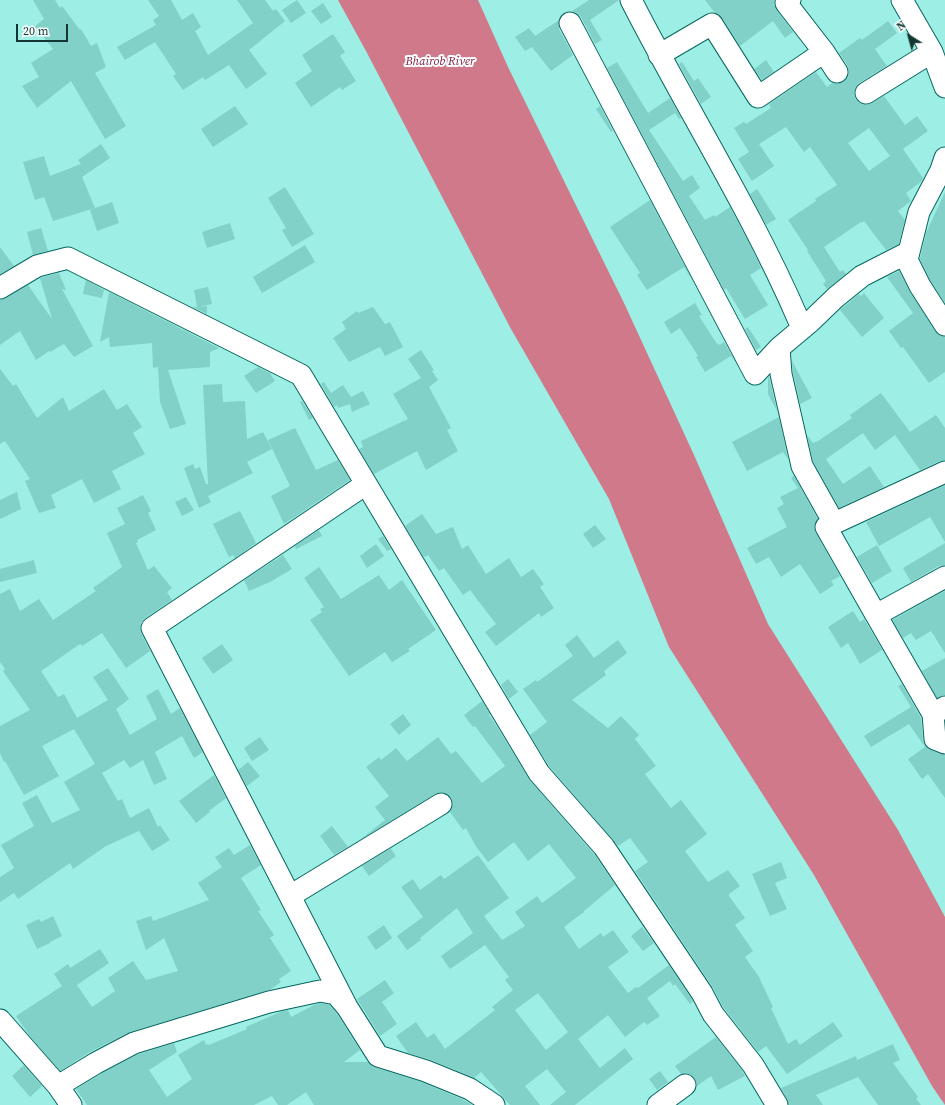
<!DOCTYPE html>
<html>
<head>
<meta charset="utf-8">
<style>
	body { margin:0 }
	#map { position:relative; width:945px; height:1105px; overflow:hidden; background:#9deee4; font-family:"Source Serif 4",serif }
	canvas { display:block }
	.north { position:absolute; left:889px; top:16px; width:40px; height:40px; -webkit-text-stroke:3px #f7fffe; paint-order:stroke; rotate:323deg; font-size:11px; font-weight:700; line-height:16px; text-align:center; color:#143633 }
	.north::after { content:''; display:block; margin:auto; width:14px; height:18px; background:#143633; clip-path:polygon(50% 0,100% 100%,50% 72%,0 100%) }
	.scale { position:absolute; left:16px; top:24px; width:52px; height:18px; box-sizing:border-box; border:2px solid #143633; border-top:0; padding-left:5px; font-size:12px; line-height:14px; white-space:nowrap; color:#143633; -webkit-text-stroke:3px #f7fffe; paint-order:stroke }
</style>
</head>
<body>
<div id="map">
<canvas width="945" height="1105"></canvas>
<div class="north">N</div>
<div class="scale">20 m</div>
</div>
<script>
const g = document.querySelector('canvas').getContext('2d');
g.lineJoin = 'round';
function fill(path, color) {
  g.fillStyle = color;
  g.fill(path, 'evenodd');
}
function trace(path, color, width, dash) {
  g.strokeStyle = color;
  g.lineWidth = width;
  g.lineCap = dash ? 'butt' : 'round';
  g.setLineDash(dash || []);
  g.stroke(path);
}
function drawText(font, color, halo, rows, align = 'center') {
  g.font = font + ' "Source Serif 4",serif';
  g.lineWidth = 4;
  g.setLineDash([]);
  g.textBaseline = 'middle';
  g.strokeStyle = halo;
  g.fillStyle = color;
  for (const [text, x, y, turn = 0] of rows) {
    g.save();
    g.translate(x, y);
    g.rotate((+turn || 0) * Math.PI / 180);
    g.textAlign = isNaN(turn) ? turn : align;
    if (halo) g.strokeText(text, 0, 0);
    g.fillText(text, 0, 0);
    g.restore();
  }
}
const water = new Path2D(`
	M338,0H478L508,67L624,303L694,455L768,624L898,830L945,917V1105L932,1086L814,875L669,647L609,499L511,329L366,51Z`);
const building = new Path2D(`
	M33,0H55L60,8L62,6L80,30L81,29L91,46L97,43L106,67L95,73L126,126L105,139L71,81L37,108L22,86L39,77L31,63L53,49L35,26L44,19Z
	M148,0H171L182,20L193,13L201,27L195,31L208,55L253,23L237,0H265L273,11L276,9L285,21L249,50L267,74L246,89L229,65L205,80L203,77L183,90L173,76L176,74L155,42L125,60L117,47L156,25L153,20L159,16Z
	M297,0L306,13L291,23L282,10Z
	M589,0H619L590,20L602,40L595,44L581,17L577,13L572,11Z
	M705,0H774V5L777,10L793,32L785,38L773,21L740,46L722,18L715,13Z
	M323,3L332,17L321,24L311,11Z
	M559,20V29L573,55L551,71L532,47L525,51L515,37L529,28L535,36Z
	M888,21L897,33L875,49L887,66L859,83L855,88L854,94L856,100L861,104L866,105L872,103L884,96L905,125L917,116L928,131L903,149L923,178L922,181L906,193L911,201L898,211L905,220L899,243L897,245L886,250L864,221L862,223L861,222L824,247L840,272L843,270L846,274L827,289L823,284L826,281L807,251L808,250L788,220L816,201L815,199L837,185L810,147L804,152L786,127L759,144L774,166L752,181L738,159L749,152L734,128L744,122L746,124L771,108L769,104L816,72L827,87L832,83L838,84L844,82L848,77L849,71L847,65L839,53L860,38L862,40ZM869,128L890,156L869,171L848,143Z
	M333,34L345,52L340,56L356,81L342,90L340,87L311,107L295,83L312,71L302,55Z
	M766,60L774,72L762,80L754,69Z
	M617,62L648,113L670,98L681,118L679,119L675,113L649,130L683,181L692,175L700,188L689,196L705,220L714,215L715,217L730,207L750,245L761,268L750,275L768,305L745,319L726,288L724,290L607,68Z
	M682,62L694,81L698,78L711,97L701,104L679,64Z
	M235,106L248,124L213,147L201,129Z
	M600,106L613,131L611,132L596,109Z
	M101,144L110,158L82,177L95,208L53,221L44,197L35,200L23,162L44,156L50,176L81,164L78,160Z
	M285,187L314,234L292,247L282,230L286,228L268,198Z
	M757,189L776,219L766,225L750,194Z
	M945,192V303L930,280L920,259L926,233Z
	M650,200L692,280L684,267L647,290L637,275L640,273L610,227Z
	M112,202L119,223L97,231L90,210Z
	M230,223L235,239L207,248L202,232Z
	M41,228L48,251L33,255L27,232Z
	M305,245L315,262L262,293L253,277Z
	M0,247L14,266L0,274Z
	M899,271L910,292L935,331L939,335L945,337V372L929,383L903,347L901,348L889,331L913,313L887,277Z
	M59,273L66,290L62,289L93,346L74,357L64,344L50,352L49,351L36,360L20,331L0,345V300L6,298L28,285L52,319L40,278Z
	M86,280L104,290L102,298L83,294Z
	M208,287L212,304L197,307L194,290Z
	M109,292L219,348L210,352V367L168,370L186,424L170,429L160,402L158,367L153,368L152,343L110,347L109,337L100,342Z
	M864,293L884,318L862,337L840,310L859,294L861,296Z
	M695,303L702,315L699,316L717,344L718,343L719,345L724,342L736,363L731,356L705,372L696,357L698,356L680,328L671,334L664,322Z
	M207,306V314L193,307Z
	M373,307L385,324L390,322L403,347L385,356L380,347L349,362L333,338L346,329L342,322L357,311L358,313Z
	M748,327L761,347L756,350L745,329Z
	M421,350L434,370L432,371L438,380L429,387L451,428L447,430L458,451L426,470L417,451L374,474L359,449L363,447L361,441L408,419L393,394L421,378L408,359Z
	M792,361L812,398L800,404L793,372Z
	M258,367L270,373L275,381L256,393L244,376Z
	M0,369L13,386L16,384L37,418L63,397L69,411L104,389L117,410L127,404L142,427L133,433L145,454L112,471L121,489L94,503L82,479L51,495L56,508L39,513L25,481L30,479L5,441L0,444Z
	M769,376V377L777,411L768,394V378Z
	M324,382L331,393L343,385L351,397L363,391L370,404L352,412L350,404L338,408L337,405L334,407L321,384Z
	M222,384L223,402L245,401L247,439L263,432L272,449L247,462L253,473L208,496L211,502L199,508L184,468L193,464L195,469L200,467L206,484H208L203,385Z
	M881,393L910,432L936,415L945,428V460L940,461L920,470L895,435L875,450L863,433L826,459L843,484L870,466L884,487L839,508L813,462L807,435L813,443L818,441L852,418L850,415Z
	M302,401L313,418L309,420L300,402Z
	M779,417L788,459L783,452L747,471L732,442Z
	M295,428L316,470L338,460L350,480L284,524L271,496L290,486L268,440Z
	M794,476L818,519L814,526L816,533L840,576L831,581L834,585L820,594L800,564L781,577L769,557L756,564L747,548L787,527L777,508L784,504L780,497L798,488L791,478Z
	M945,485V542L930,517L879,546L866,522Z
	M17,492L21,509L0,519V500Z
	M143,495L151,511L148,513L156,530L137,540L138,542L136,543L148,570L154,566L172,588L167,592L172,600L145,618L141,623L140,628L141,633L150,651L126,668L102,633L82,646L80,644L41,671L58,697L64,694L77,718L108,700L93,677L108,668L129,699L116,709L130,735L157,719L146,696L158,689L171,714L180,708L203,752L194,758L182,736L155,752L167,779L154,785L143,760L130,768L124,760L102,773L118,801L122,799L130,818L149,808L158,827L160,825L170,840L152,851L139,831L106,846L73,869L70,863L18,899L14,893L0,902V877L14,868L1,845L34,826L22,803L37,795L52,823L80,810L64,782L95,764L74,729L42,746L59,776L24,795L5,761L4,762L0,753V726L30,710L3,671L5,669L0,662V594L10,589L20,611L39,599L53,620L96,591L93,588L122,567L107,533L125,524L117,508Z
	M186,497L194,510L182,516L175,502Z
	M240,511L256,543L235,558L233,555L229,557L213,524Z
	M422,514L436,534L453,527L462,549L468,545L486,574L509,558L521,577L533,569L544,584L540,587L554,608L541,617L539,613L496,646L485,632L496,624L470,590L463,595L444,568L439,571L428,555L424,557L405,526Z
	M595,525L606,539L593,548L583,534Z
	M319,530L322,536L296,549L295,546Z
	M383,536L391,549L387,551L378,539Z
	M945,543V565L939,566L911,582L903,568Z
	M376,544L384,556L367,568L360,556Z
	M877,545L892,571L872,583L857,557Z
	M283,555L292,569L270,582L249,591L244,580Z
	M34,560L37,573L0,582V569Z
	M319,567L341,599L379,575L389,590L402,580L436,630L408,649L410,651L392,662L385,652L349,676L310,620L322,612L320,609L324,607L304,578Z
	M945,591V653L931,631L916,640L911,633L903,638L892,620Z
	M853,611L860,622L864,619L883,651L882,650L860,664L848,643L841,648L828,627Z
	M577,635L594,658L618,640L627,653L604,671L606,675L572,700L608,728L621,716L639,735L635,739L656,766L645,774L671,808L681,800L707,834L685,851L708,882L728,870L740,886L729,894V896L745,918L735,925L753,951L745,957L759,977L773,1007L771,1008L788,1044L796,1039L800,1045L833,1022L843,1036L787,1074L766,1046L758,1052L723,1007L712,986L635,871L648,862L630,838L618,846L549,766L530,735L547,722L523,689L536,680L537,682L573,656L565,645Z
	M222,644L233,660L213,674L202,658Z
	M945,658V695L937,698L922,671Z
	M508,679L518,692L509,699L501,685Z
	M902,684L921,718L923,740L925,746L931,750L945,755V798L928,774L922,779L908,759L925,747L909,724L871,747L864,736L911,707L898,686Z
	M482,701L490,714L489,715L496,725L529,779L594,854L615,885L584,911V912L564,927L579,949L601,933L603,937L613,930L629,952L608,967L628,993L636,987L638,988L669,965L693,1001L690,1004L675,984L673,986L670,981L647,998L660,1016L647,1025L644,1022L625,1037L608,1015L578,1039L600,1068L625,1048L633,1059L575,1105H550L566,1092L547,1069L525,1086L540,1105H510L481,1072L474,1078L431,1060L408,1053L396,1036L416,1022L427,1038L434,1033L445,1049L495,1010L492,1007L513,990L505,980L509,977L485,945L450,969L441,956L473,933L457,908L420,938L421,940L407,950L397,936L423,917L401,887L413,879L420,890L441,875L444,879L478,855L509,898L484,916L502,940L525,926L515,912L537,896L542,903L576,878L549,844L528,861L514,842L488,862L475,845L466,828L463,830L450,812L453,804L451,797L447,794L441,792L435,794L361,839L385,820L375,807L389,796L366,767L379,757L381,760L396,748L407,761L438,737L451,754L456,751L482,783L505,766L475,726L473,727L464,715ZM538,993L568,1032L546,1050L515,1010Z
	M403,714L411,725L399,735L390,724Z
	M260,737L269,750L252,761L244,748Z
	M248,762L260,776L247,786L238,770Z
	M214,775L226,798L209,811L210,812L196,823L179,801Z
	M332,826L348,847L334,855L320,836Z
	M250,845L261,865L241,878L261,910L258,911L274,935L270,938L291,971L279,979L281,982L270,990L130,1032L90,1052L60,1071L29,1035L16,1016L62,986L54,974L68,964L70,968L100,949L109,963L77,985L92,1007L115,991L108,978L133,961L146,980L178,971L164,938L146,950L136,921L151,916L153,921L209,900L198,883L222,867L215,857L229,848L234,855Z
	M393,847L391,849L396,856L369,876L362,866Z
	M781,862L787,878L775,883L787,909L770,916L752,874Z
	M53,916L62,936L50,942V943L37,949L26,925L39,919L41,922Z
	M384,925L392,938L376,950L367,937Z
	M642,927L654,943L643,951L631,936Z
	M385,980L394,993L382,1002L397,1024L380,1036L357,999Z
	M320,1003L330,1005L337,1014L360,1050L344,1062H368L374,1067L422,1082L464,1100L472,1105H314L306,1092L287,1105H278L272,1096L254,1105H87L76,1089L102,1073L139,1054L174,1043L177,1052L149,1070L167,1097L192,1079L178,1055L204,1040L206,1045L208,1044L209,1045L247,1029L246,1027L280,1012L288,1010L291,1017L314,1005Z
	M716,1037L742,1070L745,1076L718,1090L711,1076L697,1086L694,1078L689,1074H681L675,1066Z
	M893,1044L900,1060L893,1063L918,1097L916,1099L921,1105H878L858,1077L816,1095L823,1105H789L787,1099L781,1088L856,1056L857,1060Z
	M24,1065L42,1086L30,1097L12,1076Z
	M660,1071L668,1082L657,1090L649,1079Z`);
const street = new Path2D(`
	M631,0C686,108 751,210 799,321
	M790,0L786,3L824,52L837,72
	M902,0L932,52L945,87
	M570,23L755,374L779,348
	M659,55L712,24L758,97L824,52
	M866,93L932,52
	M945,158L941,170L919,212L907,260L920,286L945,325
	M0,288L37,266L68,258L301,375L539,773L604,847L702,993L713,1014L753,1065L777,1105
	M834,523L802,466L781,374L779,348L810,322L836,297L862,276L909,252
	M876,615L826,527L945,472
	M945,707L933,714L935,739L945,743
	M933,714L876,615L945,577
	M290,896L441,804
	M347,1007L152,628L366,484
	M0,1020L58,1086L96,1063L134,1043L269,1002L320,991L336,994L347,1007L378,1056L426,1071L470,1089L494,1105
	M58,1086L71,1105
	M658,1105L685,1085`);
const waterNames = [
	["Bhairob River",440,62]
];
fill(water, '#cf798b');
fill(building, '#81d1c8');
trace(street, '#056760', 23);
trace(street, '#fff', 21);
drawText('italic 12px', '#892342', '#f7fffe', waterNames);
</script>
</body>
</html>
